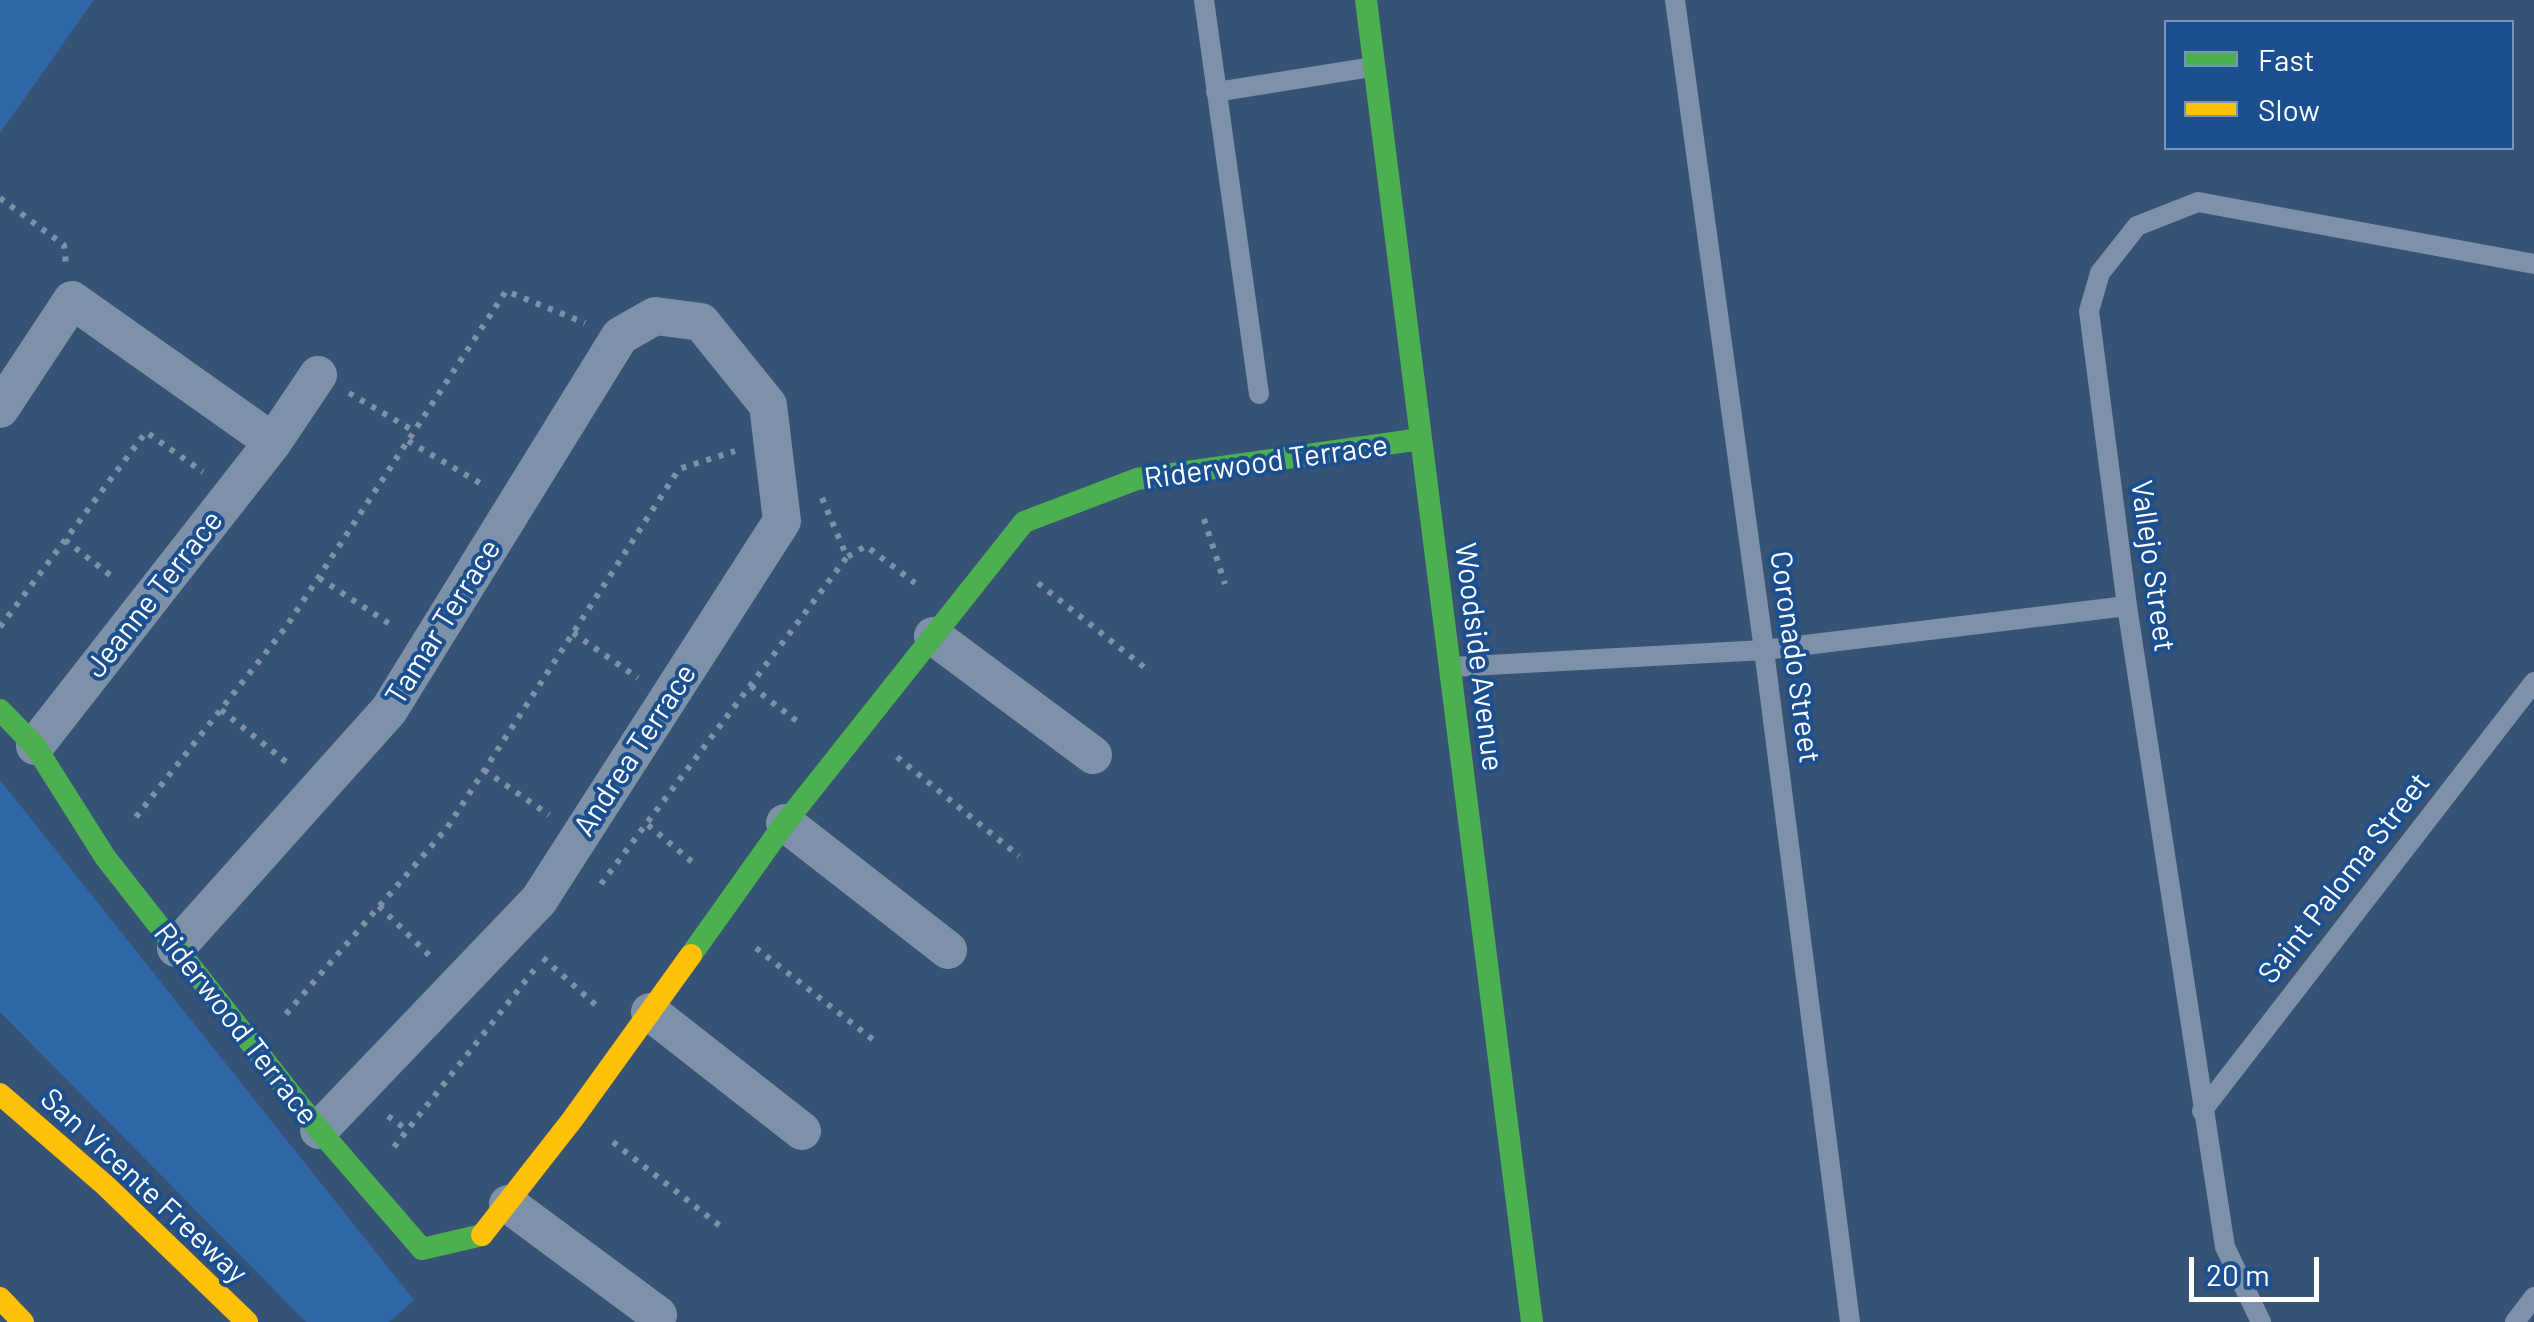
<!DOCTYPE html>
<html>
<head>
<meta charset="utf-8">
<style>
	body { margin:0 }
	#map { position:relative; width:2534px; height:1322px; overflow:hidden; background:#365274; font-family:Barlow,sans-serif }
	canvas { display:block }
	.legend { position:absolute; left:2164px; top:20px; width:350px; height:130px; box-sizing:border-box; background:#1b4f8f; border:2px solid #7695bc; margin:0; padding:12px 18px; list-style:none; font-size:30px; color:#fff }
	.legend li { display:flex; align-items:center; gap:20px; height:50px }
	.legend b { width:50px; border:2px solid #7695bc }
	.scale { position:absolute; left:2189px; top:1257px; width:130px; height:45px; box-sizing:border-box; border:5px solid #fff; border-top:0; padding-left:12px; font-size:30px; line-height:35px; white-space:nowrap; color:#fff; -webkit-text-stroke:8px #1b4f8f; paint-order:stroke }
</style>
</head>
<body>
<div id="map">
<canvas width="2534" height="1322"></canvas>
<ul class="legend">
<li><b style="height:12px;background:#4caf50"></b>Fast</li>
<li><b style="height:12px;background:#ffc107"></b>Slow</li>
</ul>
<div class="scale">20 m</div>
</div>
<script>
const g = document.querySelector('canvas').getContext('2d');
g.lineJoin = 'round';
function fill(path, color) {
  g.fillStyle = color;
  g.fill(path, 'evenodd');
}
function trace(path, color, width, dash) {
  g.strokeStyle = color;
  g.lineWidth = width;
  g.lineCap = dash ? 'butt' : 'round';
  g.setLineDash(dash || []);
  g.stroke(path);
}
function drawText(font, color, halo, rows, align = 'center') {
  g.font = font + ' Barlow,sans-serif';
  g.lineWidth = 8;
  g.setLineDash([]);
  g.textBaseline = 'middle';
  g.strokeStyle = halo;
  g.fillStyle = color;
  for (const [text, x, y, turn = 0] of rows) {
    g.save();
    g.translate(x, y);
    g.rotate((+turn || 0) * Math.PI / 180);
    g.textAlign = isNaN(turn) ? turn : align;
    if (halo) g.strokeText(text, 0, 0);
    g.fillText(text, 0, 0);
    g.restore();
  }
}
const green = new Path2D(`
	M0,0H94L0,133Z
	M0,780L414,1300L389,1322H306L0,1012Z`);
const path = new Path2D(`
	M0,198L64,245L66,265
	M349,393L414,431
	M408,441L485,486
	M822,498L847,557L866,546L915,583
	M1204,519L1225,584
	M65,540L115,579
	M319,578L393,626
	M1038,583L1144,667
	M0,627L146,432L203,472
	M573,633L638,678
	M751,686L802,725
	M221,710L290,765
	M897,757L1019,856
	M484,770L549,815
	M136,817L286,627L506,291L585,323
	M648,825L697,866
	M601,884L847,557
	M379,906L432,958
	M756,948L876,1042
	M543,958L598,1007
	M286,1014L447,828L679,469L735,451
	M388,1116L407,1130
	M613,1142L724,1229
	M394,1147L538,965`);
const lane = new Path2D(`
	M1204,0L1259,394
	M1675,0L1764,650L1850,1322
	M1216,92L1372,67
	M1452,667L1764,650L2127,606
	M2202,1111L2534,682
	M2261,1322L2225,1247L2127,606L2089,311L2100,273L2137,226L2198,202L2534,264
	M2515,1322L2534,1297`);
const street = new Path2D(`
	M0,409L72,300L273,442L35,746
	M273,442L318,375
	M933,636L1093,755
	M785,823L948,950
	M176,948L389,710L620,336L655,316L701,322L768,405L782,521L539,900L319,1130
	M650,1012L802,1131
	M508,1204L658,1315`);
const fast = new Path2D(`
	M1366,0L1532,1322
	M0,710L35,746L105,857L319,1130L422,1249L482,1235
	M691,955L785,823L1024,522L1137,479L1421,439`);
const slow = new Path2D(`
	M0,1094L106,1186L247,1322
	M482,1235L572,1120L691,955
	M0,1298L23,1322`);
const streetNames = [
	["Riderwood Terrace",1266,462,-8],
	["Vallejo Street",2153,566,82],
	["Jeanne Terrace",154,594,-52],
	["Tamar Terrace",443,622,-58],
	["Woodside Avenue",1479,657,83],
	["Coronado Street",1795,657,82],
	["Andrea Terrace",635,750,-57],
	["Saint Paloma Street",2344,878,-52],
	["Riderwood Terrace",236,1024,52],
	["San Vicente Freeway",144,1186,43]
];
fill(green, '#2f66a5');
trace(path, '#7d92a8', 6, [5, 8]);
trace(lane, '#7d92a8', 20);
trace(street, '#7d92a8', 38);
trace(fast, '#4caf50', 22);
trace(slow, '#ffc107', 22);
drawText('30px', '#fff', '#1b4f8f', streetNames);
</script>
</body>
</html>
